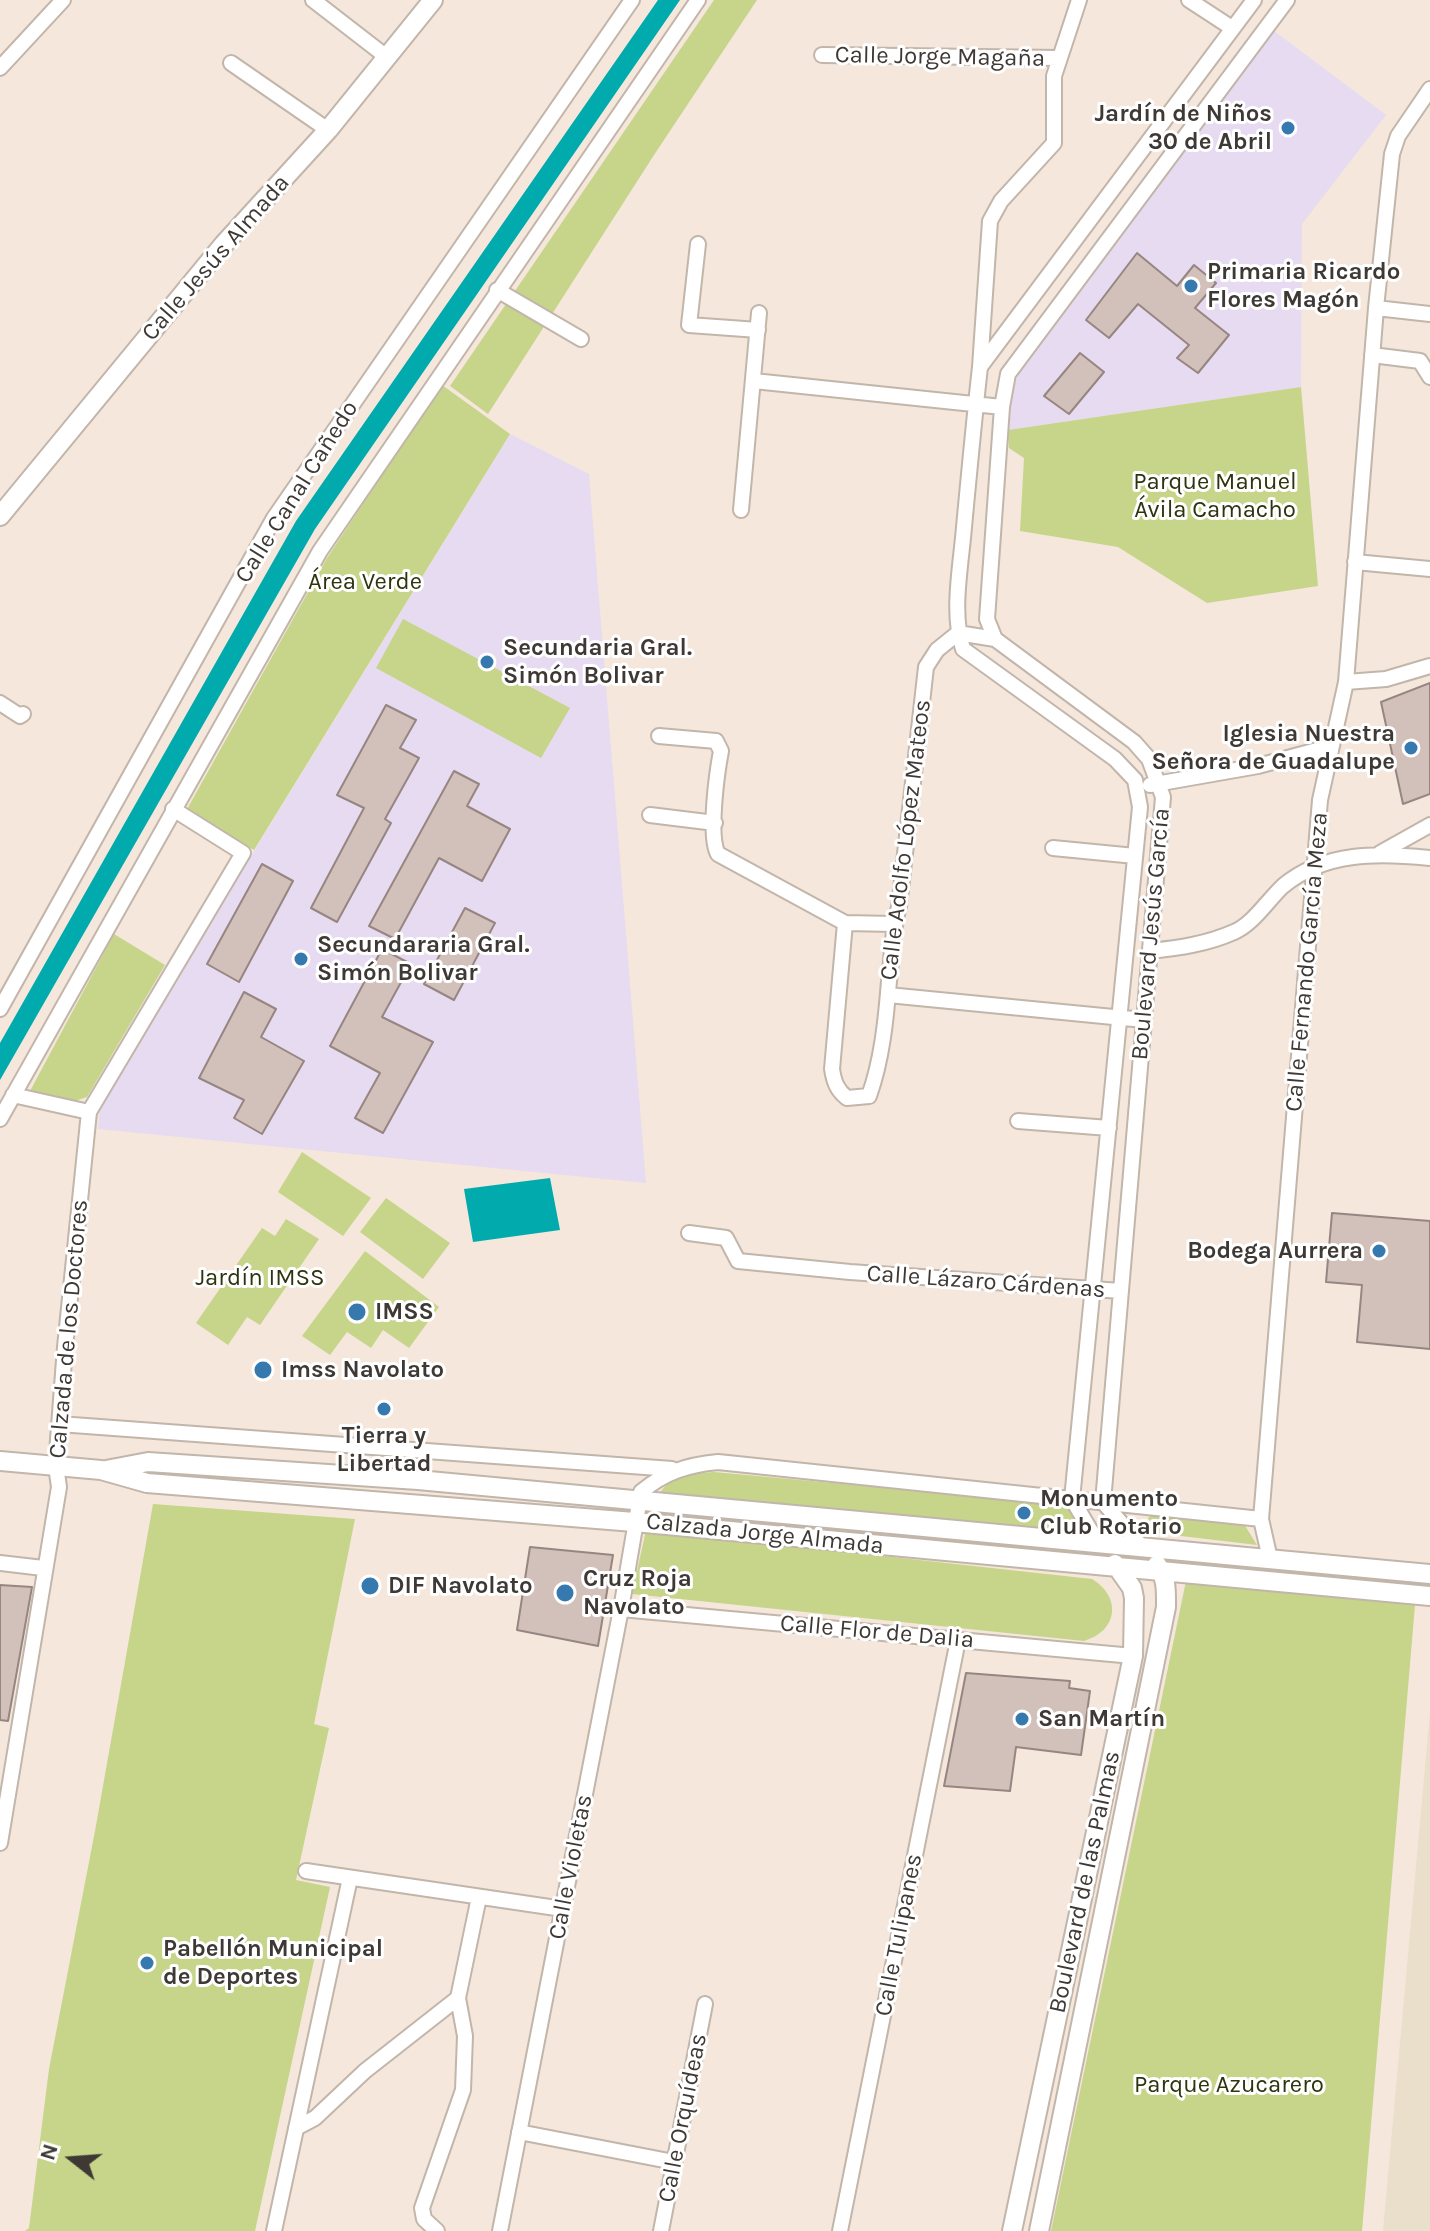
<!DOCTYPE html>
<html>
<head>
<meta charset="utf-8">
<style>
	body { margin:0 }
	#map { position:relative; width:1430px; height:2231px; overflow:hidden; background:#f5e7dc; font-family:Karla,sans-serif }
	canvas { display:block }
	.north { position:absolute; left:32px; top:2119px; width:80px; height:80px; -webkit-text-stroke:6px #fff; paint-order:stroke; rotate:287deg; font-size:22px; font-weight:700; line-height:32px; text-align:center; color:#3e3935 }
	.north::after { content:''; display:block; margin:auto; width:28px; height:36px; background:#3e3935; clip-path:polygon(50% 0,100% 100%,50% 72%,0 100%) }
</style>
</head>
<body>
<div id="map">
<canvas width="1430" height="2231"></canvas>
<div class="north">N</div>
</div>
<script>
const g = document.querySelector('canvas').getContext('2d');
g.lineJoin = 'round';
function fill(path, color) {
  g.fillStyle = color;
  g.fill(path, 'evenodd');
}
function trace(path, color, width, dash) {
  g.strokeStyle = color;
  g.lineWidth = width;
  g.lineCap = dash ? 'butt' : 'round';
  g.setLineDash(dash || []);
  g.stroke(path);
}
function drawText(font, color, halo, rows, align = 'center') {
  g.font = font + ' Karla,sans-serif';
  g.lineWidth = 6;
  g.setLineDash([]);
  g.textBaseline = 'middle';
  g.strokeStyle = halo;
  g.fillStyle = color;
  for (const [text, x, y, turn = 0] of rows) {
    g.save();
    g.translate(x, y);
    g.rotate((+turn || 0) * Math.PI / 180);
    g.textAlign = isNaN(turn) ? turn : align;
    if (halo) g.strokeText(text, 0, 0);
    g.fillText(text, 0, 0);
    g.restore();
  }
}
const industrial = new Path2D(`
	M1430,1712V2231H1383Z`);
const education = new Path2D(`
	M1274,31L1386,115L1302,224L1301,387L1008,430L1014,385L1025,361Z
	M510,434L589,474L646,1183L98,1129L100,1102Z`);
const green = new Path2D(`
	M714,0H757L654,155L488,414L450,386Z
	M442,385L510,434L254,850L186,811L327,558Z
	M1301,387L1318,586L1207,603L1118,547L1020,531L1024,458L1009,448L1008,430Z
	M403,619L570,708L541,758L376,668Z
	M114,934L165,965L87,1097L75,1101L30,1091Z
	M302,1152L371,1198L343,1236L278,1192Z
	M386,1198L450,1243L423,1279L360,1232Z
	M286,1219L319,1239L260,1325L247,1317L228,1345L196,1323L262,1228L275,1236Z
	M365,1251L439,1307L409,1348L383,1330L371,1348L347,1332L330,1355L302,1336Z
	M714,1472L1048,1503L1072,1509L1081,1524L1072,1530L1059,1532L658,1499C665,1474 693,1474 714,1472Z
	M153,1504L355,1519L314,1724L329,1728L296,1880L330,1887L255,2231H25L29,2228L49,2069L95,1831Z
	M1152,1514L1244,1524L1257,1545L1156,1533L1148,1518Z
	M646,1530L1092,1579C1122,1597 1118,1631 1084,1641L632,1594Z
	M1186,1581L1415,1605L1362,2231H1051Z`);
const water = new Path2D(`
	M658,0H680L315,529L0,1080V1043L296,521Z
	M550,1178L560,1230L473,1242L464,1189Z`);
const building = new Path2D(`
	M1137,253L1177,286L1194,265L1216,283L1195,308L1229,335L1198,373L1177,358L1189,345L1138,304L1109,338L1086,320Z
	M1080,353L1104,372L1069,414L1044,396Z
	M1430,683V794L1403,804L1381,702Z
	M386,705L416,720L400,748L419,758L385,819L391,823L337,922L311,908L364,808L337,795Z
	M454,771L479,784L467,806L510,829L482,881L439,858L395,939L369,926Z
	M262,864L293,881L239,982L207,964Z
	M465,908L495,923L454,1000L424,984Z
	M382,949L411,964L382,1017L433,1042L383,1133L355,1118L380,1073L330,1046Z
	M244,992L276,1009L261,1037L304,1061L262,1134L234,1118L244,1100L199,1078Z
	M1332,1213L1430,1221V1349L1357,1342L1362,1285L1326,1282Z
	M530,1547L613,1555L598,1646L517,1630Z
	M0,1585L32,1587L8,1721L0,1720Z
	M966,1673L1070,1681L1069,1688L1090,1691L1081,1755L1016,1747L1010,1791L944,1786Z`);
const minor = new Path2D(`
	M313,0L388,58
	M1189,0L1232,28
	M822,55L1059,58
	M231,63L328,130
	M0,68L63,0
	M698,244L689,325L758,330
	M497,290L581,339
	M1376,308L1430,314
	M1372,355L1420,361L1430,377
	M980,367L990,221L1001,201L1054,143V76L1079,0
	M754,381L1002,407
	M741,510L759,313
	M1355,562L1430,569
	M1346,682L1386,679L1430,666
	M0,703L20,716L23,714
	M659,736L716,741L721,751C717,772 708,836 718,854L845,923L894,924
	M1150,785L1258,766L1332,746
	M650,815L715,823
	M1053,848L1135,856
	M1380,853L1430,825
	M845,923L832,1069C834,1082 837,1090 847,1098L869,1096C882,1060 886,1019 889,981C892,956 892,931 899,907L926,667L937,650L958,633L995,639
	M1150,951C1179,948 1207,944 1234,932C1253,924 1268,900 1283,886C1325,851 1379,853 1430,858
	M888,995L1144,1020
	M0,1009L274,518L632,0
	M13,1095L89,1112
	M0,1119L320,551L698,0
	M1018,1121L1109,1128
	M689,1233L726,1238L738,1261L850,1272L1121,1291
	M59,1424L672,1469
	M1098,1543L1072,1499L1140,807L1135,780L1115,759L963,649C951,612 961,566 964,527C969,474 974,420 980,367L1254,0
	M1142,1547L1103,1502L1163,797L1149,759L1134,742L995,639L987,619L1002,407L1008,374L1287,0
	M1270,1559L1261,1519L1320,800L1346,682L1376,308L1392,154L1398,136L1430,89
	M0,1563L43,1568
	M621,1609L1133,1656
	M0,1843L59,1487L56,1466L65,1347L89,1112L243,853L173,809
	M306,1871L563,1909
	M296,2128L315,2118L365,2071L458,1998
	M519,2132L674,2162
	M274,2231L350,1878
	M437,2231L424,2219L422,2208L463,2090L465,2036L458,1998L479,1897
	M500,2231L621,1609L641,1492C665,1472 687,1465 718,1462L1261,1519
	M661,2231L705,2004
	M840,2231L958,1640`);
const tertiary = new Path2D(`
	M0,516L224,244L328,130L433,0
	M0,1461L101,1470L147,1483L634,1522L1430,1596
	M106,1470L148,1462L418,1480L1430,1574
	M1012,2231L1133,1656L1134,1598L1132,1588L1115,1564
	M1039,2231L1166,1607C1166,1591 1167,1578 1157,1565`);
const markers = [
	[1288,128,8,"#3579ae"],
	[1191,286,8,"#3579ae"],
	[487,662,8,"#3579ae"],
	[1411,748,8,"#3579ae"],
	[301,959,8,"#3579ae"],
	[1379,1251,8,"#3579ae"],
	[357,1312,10,"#3579ae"],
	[263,1370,10,"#3579ae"],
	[384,1409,8,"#3579ae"],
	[1024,1513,8,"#3579ae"],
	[370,1586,10,"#3579ae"],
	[565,1593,10,"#3579ae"],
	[1022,1719,8,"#3579ae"],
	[147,1963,8,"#3579ae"]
];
const streetNames = [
	["Calle Jorge Magaña",940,57,1],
	["Calle Jesús Almada",216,258,-49],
	["Calle Canal Cañedo",297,492,-58],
	["Calle Adolfo López Mateos",906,840,-83],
	["Boulevard Jesús García",1151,934,-85],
	["Calle Fernando García Meza",1307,962,-85],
	["Calle Lázaro Cárdenas",986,1282,4],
	["Calzada de los Doctores",69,1329,-85],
	["Calzada Jorge Almada",765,1534,6],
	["Calle Flor de Dalia",877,1632,5],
	["Calle Violetas",571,1867,-79],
	["Boulevard de las Palmas",1085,1882,-78],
	["Calle Tulipanes",899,1935,-79],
	["Calle Orquídeas",683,2118,-79]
];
const poiNames = [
	["Jardín de Niños",1272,114,"right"],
	["30 de Abril",1272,142,"right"],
	["Primaria Ricardo",1207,272],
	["Flores Magón",1207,300],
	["Secundaria Gral.",503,648],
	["Simón Bolivar",503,676],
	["Iglesia Nuestra",1395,734,"right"],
	["Señora de Guadalupe",1395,762,"right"],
	["Secundararia Gral.",317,945],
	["Simón Bolivar",317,973],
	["Bodega Aurrera",1363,1251,"right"],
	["IMSS",375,1312],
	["Imss Navolato",281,1370],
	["Tierra y",384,1436,"center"],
	["Libertad",384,1464,"center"],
	["Monumento",1040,1499],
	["Club Rotario",1040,1527],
	["Cruz Roja",583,1579],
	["Navolato",583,1607],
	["DIF Navolato",388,1586],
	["San Martín",1038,1719],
	["Pabellón Municipal",163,1949],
	["de Deportes",163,1977]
];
const parkNames = [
	["Parque Manuel",1215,482],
	["Ávila Camacho",1215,510],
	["Área Verde",365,582],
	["Jardín IMSS",260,1278],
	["Parque Azucarero",1229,2085]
];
fill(industrial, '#e9dfca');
fill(education, '#e6dbf0');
fill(green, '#c6d589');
fill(water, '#00aaad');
fill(building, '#d2c0bb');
trace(building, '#968581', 2);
trace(minor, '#c2b5aa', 18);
trace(tertiary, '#c2b5aa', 22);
trace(minor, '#fff', 14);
trace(tertiary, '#fff', 18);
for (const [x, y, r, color] of markers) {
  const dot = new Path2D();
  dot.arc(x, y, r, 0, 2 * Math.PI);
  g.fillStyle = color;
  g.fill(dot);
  trace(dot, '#fff', 3);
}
drawText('24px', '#3e3935', '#fff', streetNames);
drawText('bold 24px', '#3e3935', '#fff', poiNames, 'left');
drawText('24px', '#2e340e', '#fff', parkNames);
</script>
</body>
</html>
